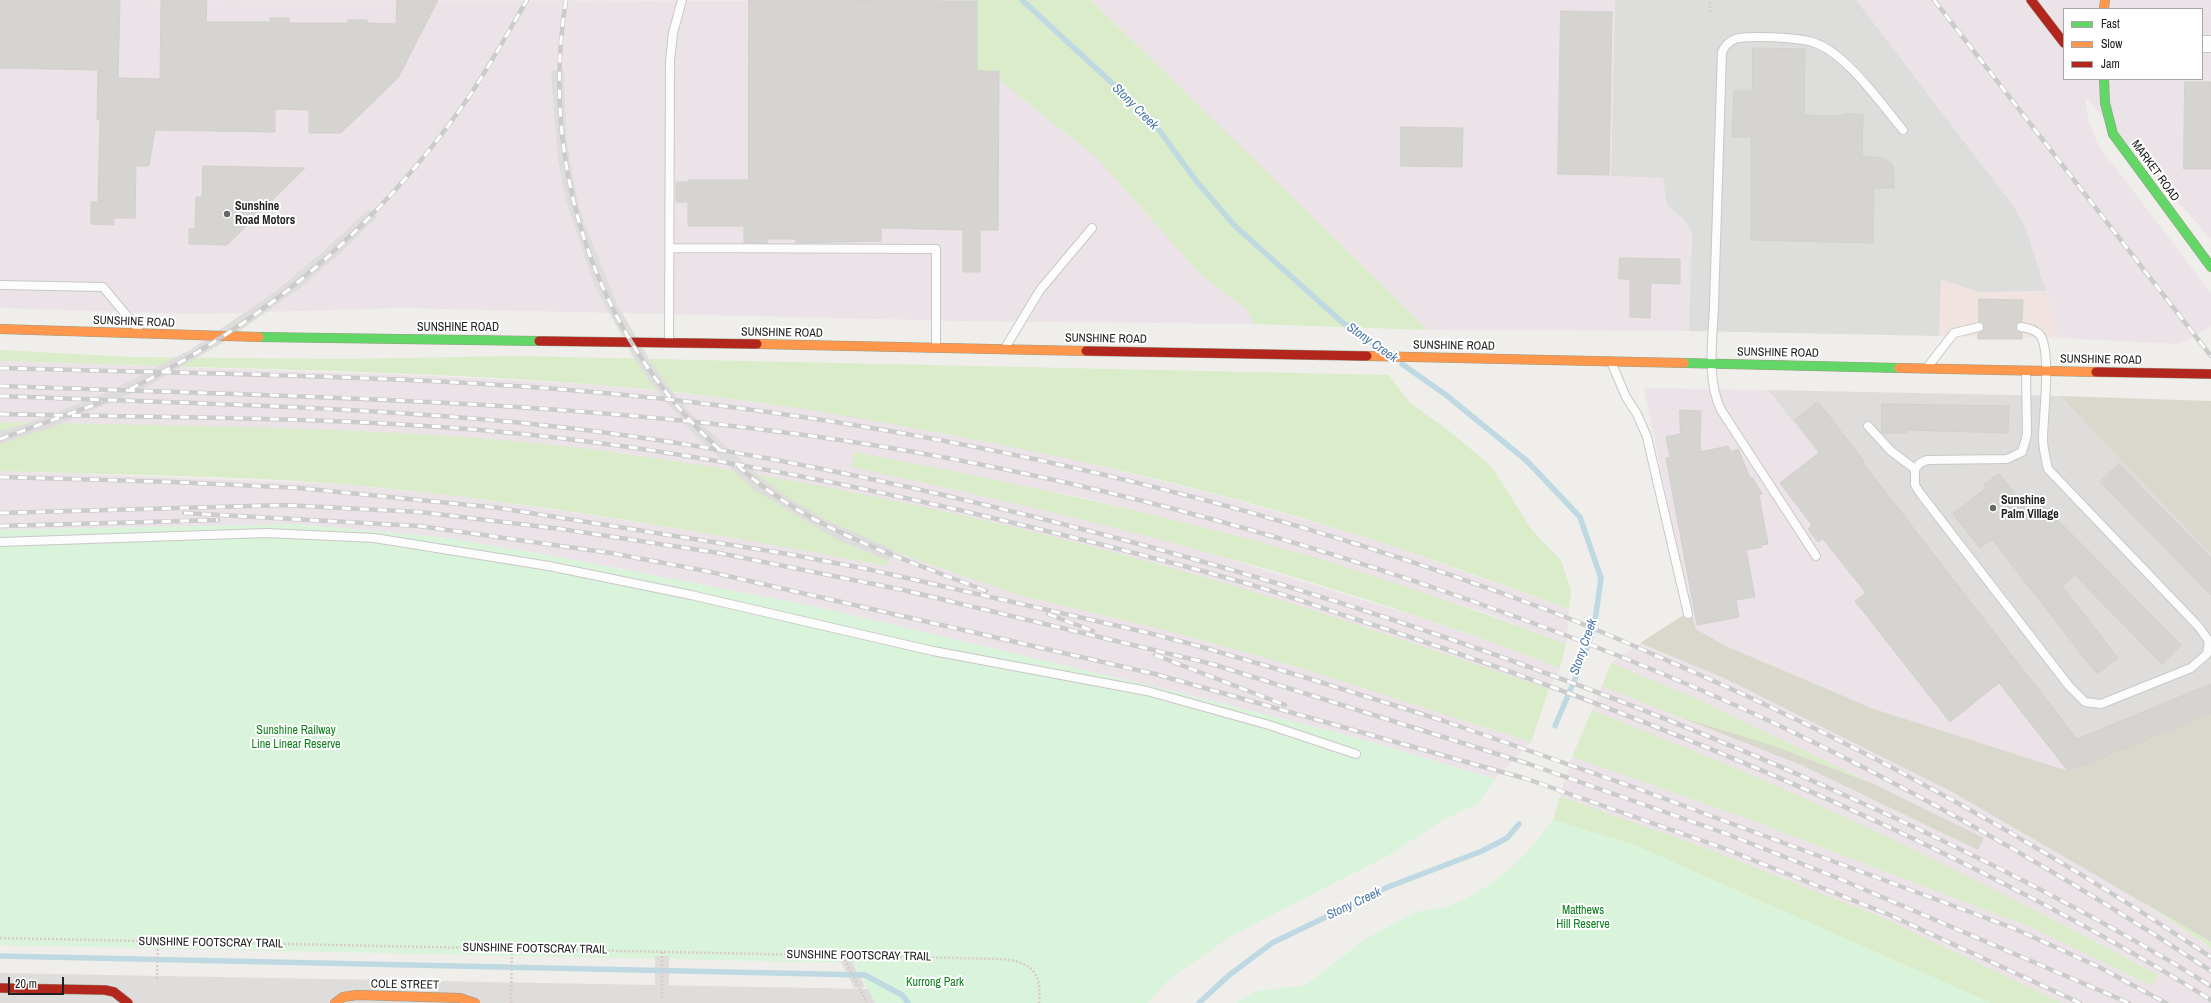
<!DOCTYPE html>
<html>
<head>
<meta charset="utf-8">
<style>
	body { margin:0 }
	#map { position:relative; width:2211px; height:1003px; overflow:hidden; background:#efeeea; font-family:"Archivo Narrow",sans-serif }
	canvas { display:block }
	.legend { position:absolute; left:2063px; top:8px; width:140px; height:72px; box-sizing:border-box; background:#fff; border:1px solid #a6a6a6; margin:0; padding:5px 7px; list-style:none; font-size:12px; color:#212121 }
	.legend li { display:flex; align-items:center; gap:8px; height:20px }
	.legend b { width:20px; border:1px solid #a6a6a6 }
	.scale { position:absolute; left:8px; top:977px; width:56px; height:18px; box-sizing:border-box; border:2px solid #212121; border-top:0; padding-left:5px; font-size:12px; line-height:14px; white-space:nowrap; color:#212121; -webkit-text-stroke:3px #fff; paint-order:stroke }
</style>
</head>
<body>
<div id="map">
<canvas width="2211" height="1003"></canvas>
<ul class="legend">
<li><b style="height:5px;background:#63d668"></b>Fast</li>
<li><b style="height:5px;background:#ff974d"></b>Slow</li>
<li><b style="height:5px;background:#b3261e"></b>Jam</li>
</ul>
<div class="scale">20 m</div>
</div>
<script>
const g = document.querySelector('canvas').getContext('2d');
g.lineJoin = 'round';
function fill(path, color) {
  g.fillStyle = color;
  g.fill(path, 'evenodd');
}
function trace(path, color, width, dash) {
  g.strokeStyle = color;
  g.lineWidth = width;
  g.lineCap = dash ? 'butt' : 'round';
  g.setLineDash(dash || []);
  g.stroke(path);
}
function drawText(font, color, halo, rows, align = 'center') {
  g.font = font + ' "Archivo Narrow",sans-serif';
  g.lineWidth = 4;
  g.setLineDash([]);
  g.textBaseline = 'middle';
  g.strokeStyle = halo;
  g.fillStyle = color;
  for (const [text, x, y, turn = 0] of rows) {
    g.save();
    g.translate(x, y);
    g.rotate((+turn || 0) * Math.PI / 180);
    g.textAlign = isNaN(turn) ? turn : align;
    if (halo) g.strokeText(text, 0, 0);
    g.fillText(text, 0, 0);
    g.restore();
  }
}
const residential = new Path2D(`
	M1768,390L2060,396L2211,552V714L2068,772Z
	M0,973L869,989L875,1003H0Z`);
const commercial = new Path2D(`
	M1941,280L1980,292L2046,291L2058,328V338L1939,336Z`);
const industrial = new Path2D(`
	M0,0L977,1L999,71V80L1098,159L1201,275L1247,310L1254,324L963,321L401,308L196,314L0,308Z
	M1091,0H1615L1611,176L1663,178L1667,205L1684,220L1692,233L1689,331L1428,330Z
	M1856,0H2211V239L2085,97L2088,119L2098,145L2211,293V327L2179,344L2058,338V328L2026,229L2014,207ZM2064,9H2202V79H2064Z
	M0,361L430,376L601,385L717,397L839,414L1048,453L1229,498L1372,539L1569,609L1566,644L1483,612L1345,567L1239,536L1090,499L854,452L852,467L975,493L1170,541L1412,615L1500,645L1560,668L1549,689L1195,574L1063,540L925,508L719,468L615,452L465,437L340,430L0,422Z
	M1644,388L1768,390L2068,772L1874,709L1726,646L1696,629L1690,611Z
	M0,471L339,484L456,496L597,516L748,540L887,566L894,550L1018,595L1169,631L1294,666L1531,742L1495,779L1358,738L1161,688L818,607L570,559L449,538L296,524L0,530Z
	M1640,643L1726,679L1954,793L2143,902L2211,948V1003H2063L1879,916L1711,850L1560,796L1572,757L1735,814L2033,928L2152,986L2158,975L2084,935L1924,855L1790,792L1592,710L1602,686L1801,765L1978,850L1984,838L1693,697L1611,663Z`);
const religious = new Path2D(`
	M1615,0H1856L2014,207L2026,229L2046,291L1980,292L1941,280L1939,336L1689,331L1692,233L1684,220L1667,205L1663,178L1611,176Z`);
const construction = new Path2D(`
	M2060,396L2211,401V554Z
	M1690,611L1696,629L1726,646L1874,709L2068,771L2211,712V942L1954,793L1726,679L1640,643Z
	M1677,716L1772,745L1874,784L1984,838L1978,850L1801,765Z`);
const grass = new Path2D(`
	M960,0H1091L1428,330L1254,324L1247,310L1201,275L1098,159L999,80V71H977V1Z
	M0,350L132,357L342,359L516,356L1389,375L1409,402L1452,433L1492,467L1532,530L1561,560L1571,590L1569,609C1504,585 1439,561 1373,540C1227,492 1075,458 924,430C817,410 709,393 600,385C404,369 207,369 10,361H0Z
	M0,422C206,427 414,425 619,453C811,479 1007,521 1194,574C1313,608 1431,650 1549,689L1531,742L1294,666L1169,631L1018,595L893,551L846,543L889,561L887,566C706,532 524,500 341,484C228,475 113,475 0,471Z
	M854,452C983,476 1111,503 1238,536C1349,565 1458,603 1566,644L1560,668C1331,578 1091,518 851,467Z
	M1611,663L1693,697L1874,784L1772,745L1677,716L1602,686Z
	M1592,710C1658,737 1725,762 1790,792C1915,848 2038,910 2158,975L2152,986L2033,928L1735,814L1572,757Z
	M1560,796L1711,850L1879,916L2063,1003H1991L1634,845L1553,820Z
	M2143,902L2211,942V948Z`);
const park = new Path2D(`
	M296,524L449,538L570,559L818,607L1161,688L1358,738L1495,779L1478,804L1444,819L1391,854L1233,935L1168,980L1148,1003H875L855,963L0,945V530Z
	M1553,820L1634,845L1991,1003H1236L1258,991L1306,985L1365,939L1419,911L1447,907L1473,895L1495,881L1526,854Z`);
const pier = new Path2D(`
	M551,70H564L566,135L572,172L579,207L591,240L617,304L649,359L671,390L697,420L759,476L791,499L826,520L894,550L889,561L838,540L753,489L695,435L660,395L635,360L595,287L567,204L558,160Z
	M369,209L377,217L345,249L304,285L224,342L145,388L53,427L0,444V431L23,425L106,393L190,350L276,291L325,250Z
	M655,956H669V986H655Z
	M840,960H851L865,987L854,988Z`);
const stream = new Path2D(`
	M1022,0L1151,119L1197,182L1235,226L1342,322L1382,350
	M1402,364L1446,395L1527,461L1580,517L1601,578L1594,628L1578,672L1555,726
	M0,956L865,975L902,995L908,1003
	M1199,1003L1228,976L1272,943L1388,887L1482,851L1507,838L1519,824`);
const building = new Path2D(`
	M0,0H120L118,78L160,79L161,0H207L206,22H270V18H289V23H348V20H367V23L396,24L397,0H438L398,78L341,133H309V110L275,109V132L155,130L149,166H136L135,218H114V225L91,224V202H98L100,120H97L98,70L0,68Z
	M749,0L977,1V71H999L998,230H980V272H963V230L881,228V241L796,243V239H767V243H744V226H688V202H676V182H688V180H748Z
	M1561,11L1612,12L1609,175L1558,174Z
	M1753,48L1805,49L1804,115L1843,116V114H1863L1862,156L1884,158L1892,164L1894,169V188H1874L1873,243L1751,240V137H1732L1734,91H1752Z
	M2185,82H2211V169H2184Z
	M1401,127L1463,128L1462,167L1401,166Z
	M203,166L305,168L227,245L189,244V229H195L196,197H202Z
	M1620,258L1680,259V284L1651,283L1650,318L1630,317V279H1619Z
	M1979,299L2023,300L2022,322H2019L2016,327L2017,331L2022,333V339H1978V333L1983,331L1984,326L1979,322Z
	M1818,402L1864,461L1862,462L2077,739L2211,684V713L2068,771L1999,683L1950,722L1855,601L1866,593L1823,539L1818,542L1808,529L1812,525L1780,483L1820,452L1795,420Z
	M1882,404L2009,406L2008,433L1907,430V433H1882Z
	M1680,410L1701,411L1700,452L1728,446L1731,452L1738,449L1750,478L1752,477L1762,494L1759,495L1768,544L1761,545L1762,547L1746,550L1755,597L1736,600L1739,617L1697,625L1666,458L1670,457L1666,437L1680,434Z
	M2119,464L2211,558V595L2100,482Z
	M1999,474L2033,515L2043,505L2181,645L2162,664L2075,575L2062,586L2118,658L2097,674L1992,539L1980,548L1953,514L1986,488L1984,485Z`);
const path = new Path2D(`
	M1710,12V0
	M0,938L1002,959C1032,962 1042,973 1039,1003
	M843,956L867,1003
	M157,979L158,941
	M662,998V952
	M511,1003L512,949`);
const lane = new Path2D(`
	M670,248L936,249V347
	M0,285L103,287L138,329
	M2021,327C2028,328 2036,330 2040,335C2052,352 2043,417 2043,439C2043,449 2046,459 2048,469L2198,626L2209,641L2207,654L2191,668L2101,704L2085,702L2069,686L1920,493L1915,485V469L1920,463L1927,460L2007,459L2022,452L2027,435L2026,371
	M669,341L670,61L673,33L682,0
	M1005,348L1040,290L1092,228
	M1612,364L1626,397L1637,414L1647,437L1688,614
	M1929,365L1954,333L1979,327
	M1868,426L1891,451L1915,469
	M0,542L267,533L374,538L549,566L691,595L933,651L1147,691L1269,725L1356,754
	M1816,556L1721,410C1706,379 1713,339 1714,305C1716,221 1720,137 1722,52C1730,36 1741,37 1758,37C1774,37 1793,38 1809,41C1844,49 1880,103 1903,130`);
const street = new Path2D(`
	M2202,44H2211`);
const fast = new Path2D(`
	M2104,79L2105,103L2113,134L2211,267
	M259,337L539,341
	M1684,363L1899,368`);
const slow = new Path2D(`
	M2104,9L2105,0
	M0,329L259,337
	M757,344L1086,351
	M1367,356L1684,363
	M1899,368L2096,372
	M335,1003L343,997L357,995L460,998L475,1003`);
const jam = new Path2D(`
	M2031,0L2064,43
	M539,341L757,344
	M1086,351L1367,356
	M2096,372L2211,374
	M0,988L105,990L114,992L128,1003`);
const rail = new Path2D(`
	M566,0C539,164 595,337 720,450
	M1934,0L2211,356
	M0,368C240,375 485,375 723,406C1006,442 1283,510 1550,611C1597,629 1643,650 1689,670C1872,750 2045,847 2211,957
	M0,386C295,397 593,399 885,447C1089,481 1288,535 1483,605C1596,645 1709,690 1817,744C1953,811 2084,888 2211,971
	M130,389C267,321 378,227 466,101C488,69 507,34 527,0
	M0,396C174,403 349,406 523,423C720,443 914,485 1105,535C1357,601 1602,686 1840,793C1967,850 2093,913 2211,986
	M0,414C174,418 350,416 523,434C670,449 815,477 959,510C1057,533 1155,557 1252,585C1293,597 1333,612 1374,625C1551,683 1724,750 1893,829C2002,881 2109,936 2211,1000
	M0,439L102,402
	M738,466C809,530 899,557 986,591
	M0,477L174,482L299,488L499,508L788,554L867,569L1149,633L1202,647L1304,677L1441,720L1633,787L2013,928L2099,967L2166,1003
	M0,513L284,505L420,512L561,529L719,553L903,590L1212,664L1529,764L1727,834L1840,879L2129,1003
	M184,513L419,526L611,553L706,571L1155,674L1527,779L1723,848L1890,915L2080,1003
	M0,526L218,520
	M1048,614L1093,631
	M1155,655L1285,705`);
const markers = [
	[227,214,4,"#696967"],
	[1993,508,4,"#696967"]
];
const streetNames = [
	["MARKET ROAD",2155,171,54],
	["SUNSHINE ROAD",134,322,2],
	["SUNSHINE ROAD",458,328],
	["SUNSHINE ROAD",782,333,1],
	["SUNSHINE ROAD",1106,339,1],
	["SUNSHINE ROAD",1454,346,1],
	["SUNSHINE ROAD",1778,353,1],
	["SUNSHINE ROAD",2101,360,1],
	["SUNSHINE FOOTSCRAY TRAIL",211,943,1],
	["SUNSHINE FOOTSCRAY TRAIL",535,949,1],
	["SUNSHINE FOOTSCRAY TRAIL",859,956,1],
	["COLE STREET",405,985,1]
];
const poiNames = [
	["Sunshine",235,207],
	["Road Motors",235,221],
	["Sunshine",2001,501],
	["Palm Village",2001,515]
];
const parkNames = [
	["Sunshine Railway",296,731],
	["Line Linear Reserve",296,745],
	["Matthews",1583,911],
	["Hill Reserve",1583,925],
	["Kurrong Park",935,983]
];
const waterNames = [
	["Stony Creek",1135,107,45],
	["Stony Creek",1372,343,35],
	["Stony Creek",1584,647,-71],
	["Stony Creek",1354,904,-25]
];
fill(residential, '#dedddb');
fill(commercial, '#f0e3e0');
fill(industrial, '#ece3e8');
fill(religious, '#dddddb');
fill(construction, '#d8d8cc');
fill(grass, '#dbecca');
fill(park, '#daf4db');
fill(pier, '#dedddc');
trace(stream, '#bfd9e2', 5.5);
fill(building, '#d6d4d1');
trace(building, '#d2d0cc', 1);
trace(lane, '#c8c8c6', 10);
trace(street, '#c8c8c6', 18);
trace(fast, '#969982', 10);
trace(slow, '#969982', 10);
trace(jam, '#969982', 10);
trace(path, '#d8cbc8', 2.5, [2, 2]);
trace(lane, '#fdfcfc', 8);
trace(street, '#fdfcfc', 16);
trace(fast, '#63d668', 9);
trace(slow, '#ff974d', 9);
trace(jam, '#b3261e', 9);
trace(rail, '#cbcbcb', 4.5);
trace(rail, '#fff', 3, [9]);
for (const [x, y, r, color] of markers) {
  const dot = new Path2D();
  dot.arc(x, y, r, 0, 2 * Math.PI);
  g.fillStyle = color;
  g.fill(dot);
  trace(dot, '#fff', 1.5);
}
drawText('12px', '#212121', '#fff', streetNames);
drawText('bold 12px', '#212121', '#fff', poiNames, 'left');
drawText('12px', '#0e801c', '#fff', parkNames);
drawText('italic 13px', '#4b76a8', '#fff', waterNames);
</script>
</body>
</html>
